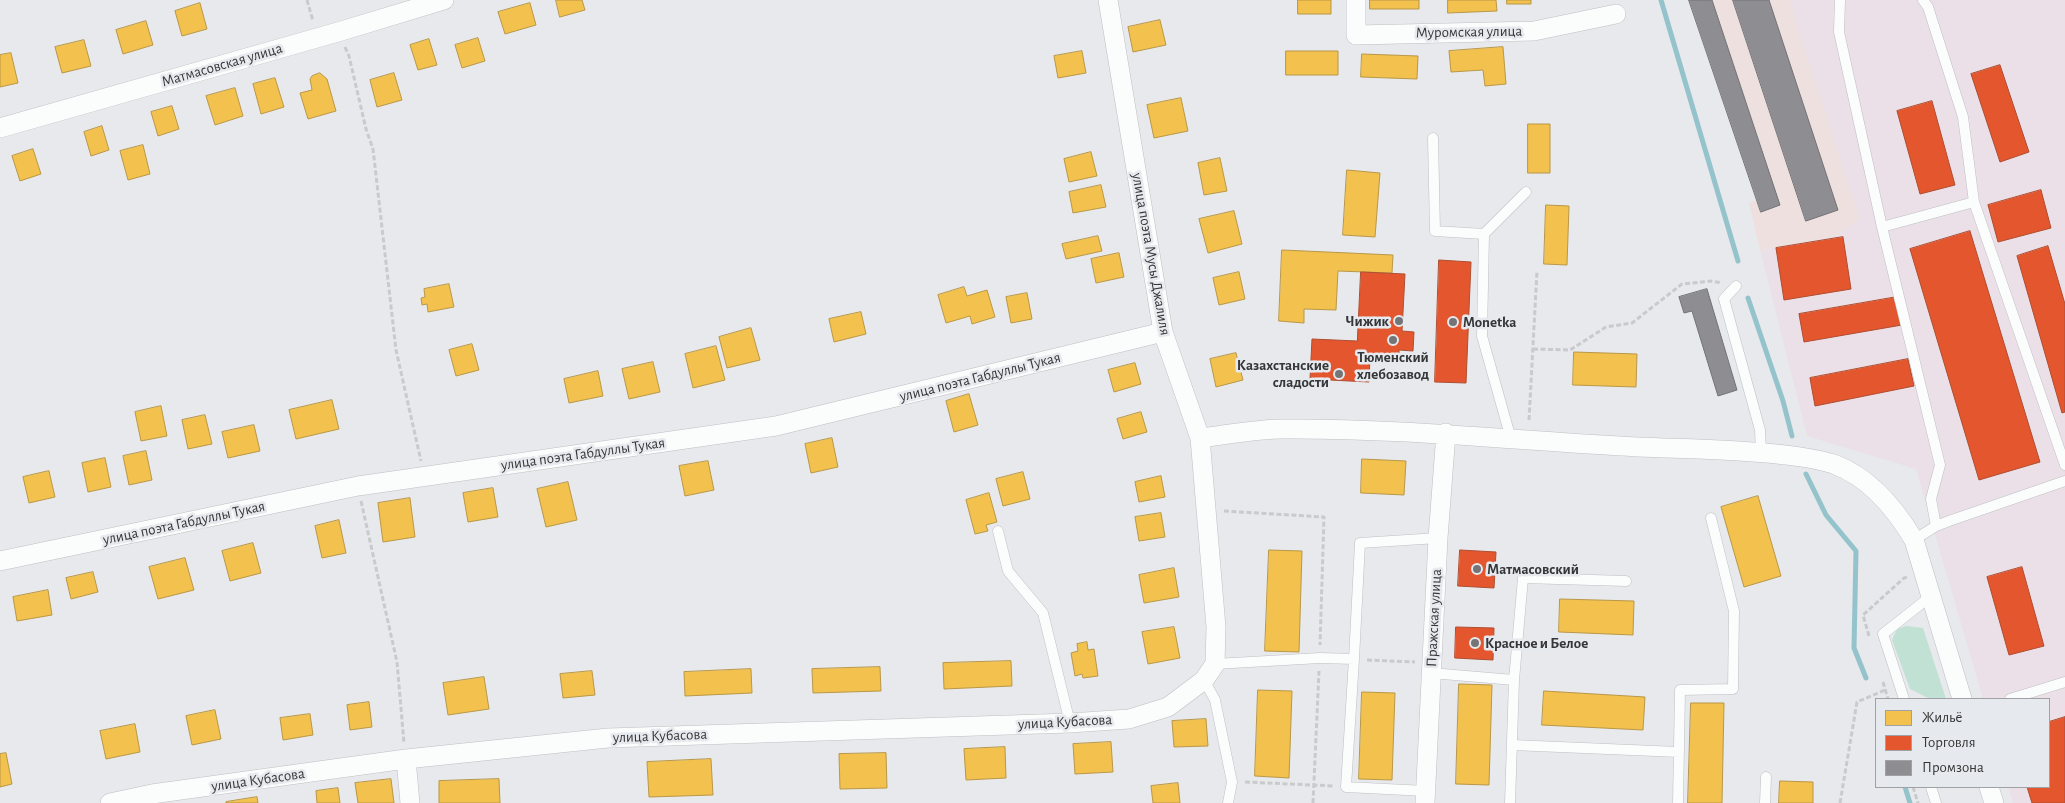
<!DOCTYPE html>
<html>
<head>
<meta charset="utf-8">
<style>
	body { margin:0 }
	#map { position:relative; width:2065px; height:803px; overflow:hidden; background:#e7e9ec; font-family:"Alegreya Sans",sans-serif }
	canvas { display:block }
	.legend { position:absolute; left:1875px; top:698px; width:175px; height:90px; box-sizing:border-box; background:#e6e9ed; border:1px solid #9fa1a4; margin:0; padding:6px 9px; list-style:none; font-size:15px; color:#343637 }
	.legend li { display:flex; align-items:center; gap:10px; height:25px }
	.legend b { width:25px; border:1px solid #9fa1a4 }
</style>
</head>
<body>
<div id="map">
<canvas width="2065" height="803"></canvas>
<ul class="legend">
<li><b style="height:14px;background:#f2c14e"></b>Жильё</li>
<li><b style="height:14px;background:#e4572e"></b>Торговля</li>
<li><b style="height:14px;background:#8d8d92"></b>Промзона</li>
</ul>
</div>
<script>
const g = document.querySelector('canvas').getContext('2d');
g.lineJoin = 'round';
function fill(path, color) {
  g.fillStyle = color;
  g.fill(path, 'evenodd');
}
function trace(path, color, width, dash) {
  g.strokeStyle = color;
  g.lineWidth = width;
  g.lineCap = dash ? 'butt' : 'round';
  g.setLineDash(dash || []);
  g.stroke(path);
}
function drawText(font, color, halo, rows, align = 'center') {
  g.font = font + ' "Alegreya Sans",sans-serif';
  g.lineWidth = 5;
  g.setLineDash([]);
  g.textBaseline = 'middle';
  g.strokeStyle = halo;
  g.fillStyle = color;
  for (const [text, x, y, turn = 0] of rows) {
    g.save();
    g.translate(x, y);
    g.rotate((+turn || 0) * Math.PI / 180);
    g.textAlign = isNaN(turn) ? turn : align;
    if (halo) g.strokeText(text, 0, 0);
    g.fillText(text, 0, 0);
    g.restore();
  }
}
const commercial = new Path2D(`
	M1789,0H2065V803H2013L2008,787H2049V699H1983L1916,469L1807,436L1760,250L1836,236L1859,218Z`);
const industrial = new Path2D(`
	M1689,0H1789L1859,218L1836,236L1760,250L1749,203L1757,200Z`);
const green = new Path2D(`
	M1906,626L1923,628L1946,699H1930L1910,689L1892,640L1897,629Z`);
const homes = new Path2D(`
	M556,0H582L585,10L560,17Z
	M1298,0H1331V14H1298Z
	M1370,0H1419V9H1370Z
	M1448,0H1496L1497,11L1448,13Z
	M1507,0H1531V4H1507Z
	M200,3L207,29L182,36L175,11Z
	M530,3L536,25L505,34L498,12Z
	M1160,20L1166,45L1133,52L1128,27Z
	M146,21L153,45L123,54L116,30Z
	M478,38L485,61L462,68L455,45Z
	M429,39L437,65L418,70L410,45Z
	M84,40L91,66L62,73L55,47Z
	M1503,47L1506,84L1485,86L1483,70L1451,72L1449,51Z
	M1082,51L1086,73L1058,78L1054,56Z
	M1286,51H1338V75H1286Z
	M11,53L18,83L0,87V55Z
	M1362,54L1418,56L1417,79L1361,77Z
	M320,73L327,79L336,111L308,119L300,93L312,90L310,79L312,76Z
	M394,73L402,100L377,107L370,80Z
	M275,78L284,107L261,114L253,84Z
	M235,88L243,116L215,125L206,96Z
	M1181,98L1188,131L1154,138L1147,105Z
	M172,106L179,129L158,136L151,112Z
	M1528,124H1550V173H1528Z
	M102,126L109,150L91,156L84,132Z
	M143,145L150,174L128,180L120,151Z
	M33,149L41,174L20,181L12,156Z
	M1091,152L1097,176L1069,182L1064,159Z
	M1220,158L1227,191L1204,195L1198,163Z
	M1347,170L1380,173L1375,237L1343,235Z
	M1101,185L1106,207L1073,213L1069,192Z
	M1546,205L1569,206L1567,265L1544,264Z
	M1234,211L1242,244L1208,253L1199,219Z
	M1098,236L1102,251L1066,259L1062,244Z
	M1282,250L1393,255L1392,273L1338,271L1336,310L1304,309V323L1279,321Z
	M1119,253L1124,277L1096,283L1091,259Z
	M1239,272L1245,299L1219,305L1213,278Z
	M449,284L454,307L428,312L427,304L422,305L421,298L425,297L424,289Z
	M964,287L967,296L987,290L995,317L972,324L970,316L946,323L938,295Z
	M1027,293L1032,319L1011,323L1006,297Z
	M861,312L866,334L834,342L829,319Z
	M751,328L760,360L727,368L719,337Z
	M472,344L479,370L456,376L449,350Z
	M716,346L725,380L693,388L685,354Z
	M1574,352L1637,354L1636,387L1573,385Z
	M1236,353L1243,380L1216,387L1210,359Z
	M653,362L660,392L629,399L622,369Z
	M1135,363L1141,384L1114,392L1108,370Z
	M598,371L603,396L569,403L564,379Z
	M969,394L978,425L954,432L946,401Z
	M332,400L339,429L296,439L289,410Z
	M161,406L167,436L141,441L135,412Z
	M1141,412L1147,432L1123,439L1117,419Z
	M205,415L212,444L188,449L182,420Z
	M254,425L260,451L228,458L222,432Z
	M832,438L838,467L811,473L805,444Z
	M146,451L152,480L129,485L123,456Z
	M105,458L111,487L88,492L82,463Z
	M1362,459L1406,461L1404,495L1361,493Z
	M708,461L714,490L685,496L679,466Z
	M49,471L55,497L29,503L23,477Z
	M1023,472L1030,499L1003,506L996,479Z
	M1161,476L1165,497L1139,502L1135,482Z
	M568,482L577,520L546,527L537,489Z
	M493,488L498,517L468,522L463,493Z
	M989,493L997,522L986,525L988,531L975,534L966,500Z
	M1758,496L1781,576L1744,587L1721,507Z
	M410,498L415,537L383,542L378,503Z
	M1161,513L1165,537L1139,541L1135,517Z
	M339,520L346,553L322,558L315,526Z
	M253,543L261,573L230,581L222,551Z
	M1269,550L1302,551L1299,652L1265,651Z
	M185,558L194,590L158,599L149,567Z
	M1174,568L1179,597L1144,603L1139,575Z
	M93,572L98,592L71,599L66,578Z
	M48,590L52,615L17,621L13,597Z
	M1560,599L1634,601L1633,635L1559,632Z
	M1174,627L1180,658L1148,664L1142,632Z
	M1087,642L1088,650L1094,649L1098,676L1083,678L1082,674L1075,676L1071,653L1078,651L1077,644Z
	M1011,661L1012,686L944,689L943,663Z
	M880,667L881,691L813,693L812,669Z
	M751,669L752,693L685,696L684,672Z
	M592,671L595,695L563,698L560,674Z
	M484,677L489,709L448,715L443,683Z
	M1459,684L1492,685L1489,785L1456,784Z
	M1258,690L1292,691L1289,778L1255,776Z
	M1544,691L1645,697L1643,730L1542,725Z
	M1362,692L1395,693L1392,780L1359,779Z
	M369,702L372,727L350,730L347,705Z
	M1691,703H1724L1722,803H1688Z
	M215,710L221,739L192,745L186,716Z
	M310,714L313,735L283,740L280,718Z
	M1206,719L1208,746L1174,747L1172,721Z
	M135,724L140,752L106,759L100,731Z
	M1111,742L1113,772L1075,774L1073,744Z
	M1005,747L1006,778L966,780L964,749Z
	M6,753L12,784L0,787V754Z
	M886,753L887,788L840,789L839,754Z
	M711,759L713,795L649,797L647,762Z
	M391,779L394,803H358L355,783Z
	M499,779L500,803H439V781Z
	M1780,781L1813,782V803H1779Z
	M1178,783L1180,803H1153L1151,786Z
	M338,788L340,803H317L316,791Z
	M257,797L258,803H226V802Z`);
const shops = new Path2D(`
	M2000,65L2029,152L2000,162L1971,74Z
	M1932,101L1955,185L1920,194L1897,111Z
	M2041,190L2051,228L1998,242L1988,205Z
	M1970,231L2040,462L1979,480L1910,249Z
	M1843,237L1851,289L1784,300L1776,248Z
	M2048,246L2065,304V412L2062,413L2017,256Z
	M1439,260L1471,262L1466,383L1435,382Z
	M1361,272L1405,274L1402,331L1414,332L1413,351L1399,350V359L1370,357L1369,382L1310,379L1312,339L1357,341Z
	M1897,297L1902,325L1804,342L1799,314Z
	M1908,359L1914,386L1815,406L1810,378Z
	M1460,550L1496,552L1494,588L1458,586Z
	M2022,567L2044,646L2009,655L1987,577Z
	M1456,627L1494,628L1493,660L1455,658Z
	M2065,717V803H2032L2027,787H2049V722Z`);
const industry = new Path2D(`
	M1689,0H1712L1780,205L1761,212Z
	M1733,0H1769L1838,210L1806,221Z
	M1707,289L1737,390L1718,396L1692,311L1684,313L1679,297Z`);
const stream = new Path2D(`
	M1661,0L1738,261
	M1748,298L1783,401L1792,436
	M1806,474L1826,515L1856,551L1854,648L1866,678
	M1905,787L1910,803`);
const path = new Path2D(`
	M307,0L313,21
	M345,47L349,56L366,129L373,149L396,350L421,461
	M1533,349L1570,350L1606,327L1632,323L1682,284L1711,281L1722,283
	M1529,420L1537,271
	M361,501L397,662L404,743
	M1224,511L1324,517L1320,645
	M1869,636L1863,615L1904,578L1908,577
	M1367,660L1415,662
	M1883,682L1888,699
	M1245,782L1334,786
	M1913,787L1918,803
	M1313,803L1319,671
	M1840,803L1857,702L1885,690`);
const lane = new Path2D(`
	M1840,0L1839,32L1882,227L1940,465L1931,499L1936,526
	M1923,0L1928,7L1963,117L1974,202
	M1433,138L1435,231L1484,234L1482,336L1511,439
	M1882,227L1974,202L2065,465
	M1484,234L1526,192
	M1736,286L1724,299L1760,430L1761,452
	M998,531L1008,571L1043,613L1070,723
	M1914,540L1936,526L1949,521L2065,481
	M1354,659L1360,543L1438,538
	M1215,664L1320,658L1354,659L1346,787L1426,791
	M1431,673L1514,680L1523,578L1626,581
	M1204,680L1215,700L1232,782L1228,803
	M1904,699L1883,634L1931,596
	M2010,699L2065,682
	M1512,745L1679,752
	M1931,787L1936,803
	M1510,803L1514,680
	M1678,803L1680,690L1733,689L1734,611L1711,518
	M1765,803L1766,777`);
const street = new Path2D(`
	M1356,0V35L1534,31L1616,14
	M0,128L338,32L444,0
	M1200,438C1227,435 1256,429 1283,429C1402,428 1519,441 1638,447C1687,449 1736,449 1785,455C1802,457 1820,459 1836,465C1870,478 1896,510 1914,540L1962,699
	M0,561L358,486L776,426L1163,332
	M406,759L410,803
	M1989,787L1994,803
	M110,803L152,794L406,759L608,738L1070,723L1129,719L1168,707L1204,680L1215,664L1216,627L1200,438L1163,332L1108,0
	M1425,803L1438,538L1446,433`);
const markers = [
	[1399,321,5,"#737576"],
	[1453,322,5,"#737576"],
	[1393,340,5,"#737576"],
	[1339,374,5,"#737576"],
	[1477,569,5,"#737576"],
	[1475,643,5,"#737576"]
];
const streetNames = [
	["Муромская улица",1469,32,-1],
	["Матмасовская улица",222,65,-16],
	["улица поэта Мусы Джалиля",1151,254,80],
	["улица поэта Габдуллы Тукая",980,377,-14],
	["улица поэта Габдуллы Тукая",583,454,-8],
	["улица поэта Габдуллы Тукая",184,523,-12],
	["Пражская улица",1434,618,-87],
	["улица Кубасова",1065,722,-3],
	["улица Кубасова",660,736,-2],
	["улица Кубасова",258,780,-8]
];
const poiNames = [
	["Чижик",1389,321,"right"],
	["Monetka",1463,322],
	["Тюменский",1393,357,"center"],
	["хлебозавод",1393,374,"center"],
	["Казахстанские",1329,365,"right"],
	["сладости",1329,382,"right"],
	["Матмасовский",1487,569],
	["Красное и Белое",1485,643]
];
fill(commercial, '#ebe0e7');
fill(industrial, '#ede0de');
fill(green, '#c0e1d4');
fill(homes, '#f2c14e');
trace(homes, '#b99747', 1);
fill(shops, '#e4572e');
trace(shops, '#af4d31', 1);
fill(industry, '#8d8d92');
trace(industry, '#727377', 1);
trace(stream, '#94c3cc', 5);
trace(lane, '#bebfc2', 11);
trace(street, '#bebfc2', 20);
trace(path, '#c9cacb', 3, [5, 2.5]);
trace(lane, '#fbfcfc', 10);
trace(street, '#fbfcfc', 19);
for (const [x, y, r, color] of markers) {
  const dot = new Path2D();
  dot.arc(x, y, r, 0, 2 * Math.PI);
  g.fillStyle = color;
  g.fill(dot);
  trace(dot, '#e6e9ed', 2);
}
drawText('15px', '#343637', '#e6e9ed', streetNames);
drawText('bold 15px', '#343637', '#e6e9ed', poiNames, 'left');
</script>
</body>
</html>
